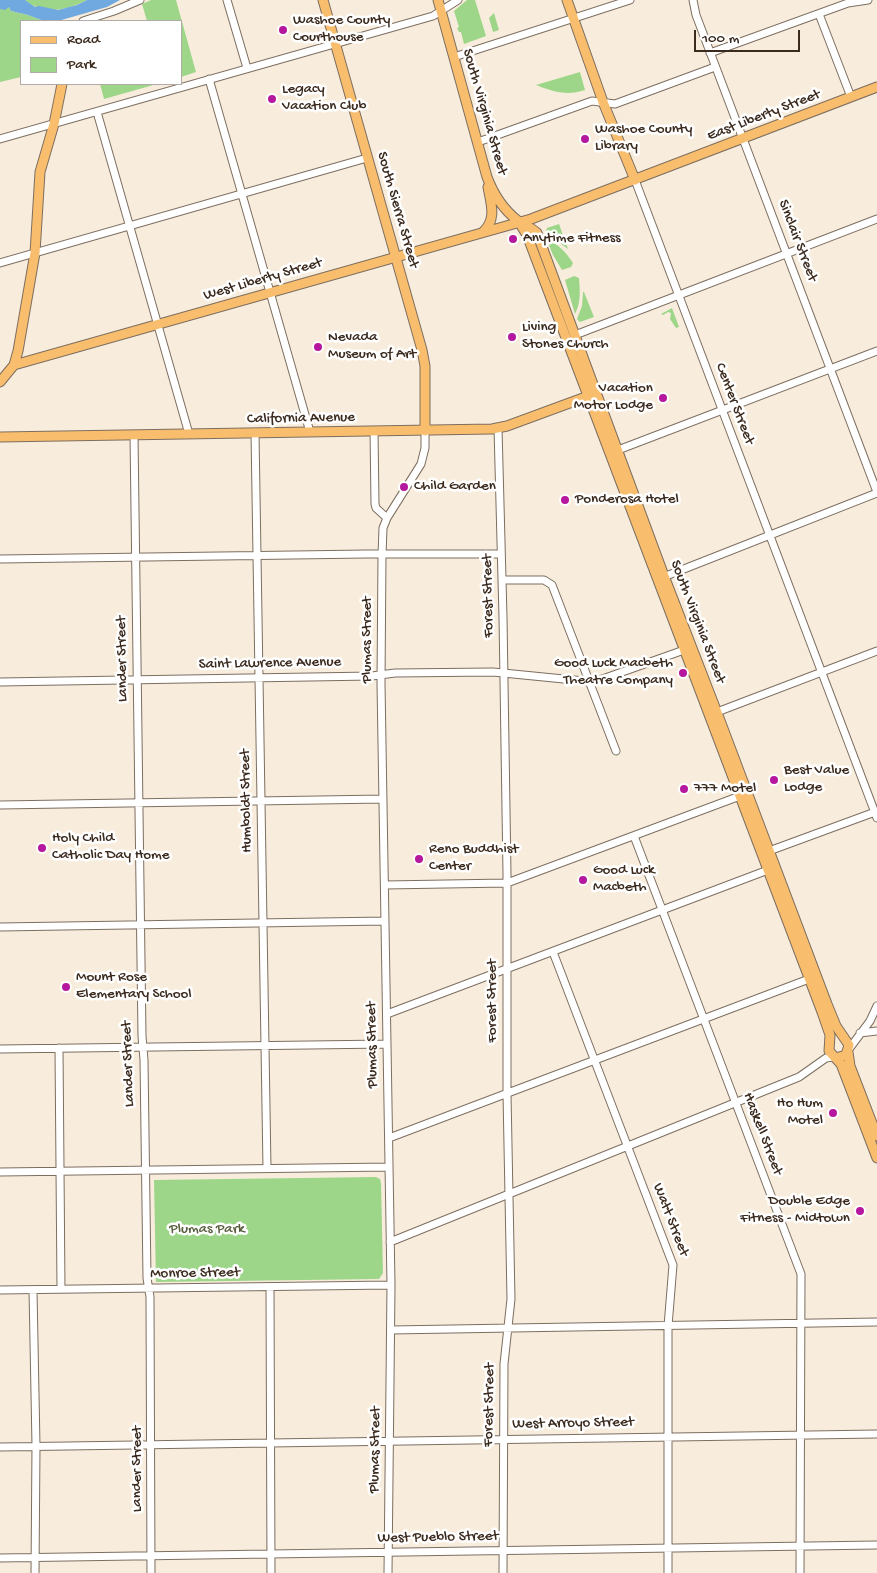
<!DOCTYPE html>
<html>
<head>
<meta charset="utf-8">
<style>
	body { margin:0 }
	#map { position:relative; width:877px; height:1573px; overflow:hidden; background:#f8eddc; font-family:"Gochi Hand",sans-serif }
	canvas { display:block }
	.legend { position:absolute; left:20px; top:20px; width:162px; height:65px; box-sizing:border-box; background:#fff; border:1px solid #b1aaa5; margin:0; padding:6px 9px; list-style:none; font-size:15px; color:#3b2a1e }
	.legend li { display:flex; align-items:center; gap:10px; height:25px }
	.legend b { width:25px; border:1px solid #b1aaa5 }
	.scale { position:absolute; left:694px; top:30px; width:106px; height:22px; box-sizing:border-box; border:2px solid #3b2a1e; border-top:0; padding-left:6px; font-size:15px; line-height:18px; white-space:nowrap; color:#3b2a1e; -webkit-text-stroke:4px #fff; paint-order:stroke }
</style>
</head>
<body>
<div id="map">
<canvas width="877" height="1573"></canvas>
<ul class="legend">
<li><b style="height:6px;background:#f9be6d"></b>Road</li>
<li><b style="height:14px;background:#9dd689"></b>Park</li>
</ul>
<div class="scale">100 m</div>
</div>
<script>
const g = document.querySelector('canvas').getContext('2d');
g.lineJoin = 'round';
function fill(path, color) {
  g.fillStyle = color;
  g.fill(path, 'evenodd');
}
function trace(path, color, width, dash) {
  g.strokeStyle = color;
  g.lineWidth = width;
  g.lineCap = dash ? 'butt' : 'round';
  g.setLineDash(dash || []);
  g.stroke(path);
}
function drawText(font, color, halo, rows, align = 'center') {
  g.font = font + ' "Gochi Hand",sans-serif';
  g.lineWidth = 5;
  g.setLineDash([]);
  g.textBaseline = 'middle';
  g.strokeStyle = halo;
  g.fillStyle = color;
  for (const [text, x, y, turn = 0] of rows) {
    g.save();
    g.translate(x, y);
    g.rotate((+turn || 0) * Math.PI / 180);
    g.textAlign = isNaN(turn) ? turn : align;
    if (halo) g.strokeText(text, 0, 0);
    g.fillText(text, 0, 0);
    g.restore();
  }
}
const green = new Path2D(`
	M25,0H87C68,10 43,16 25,0Z
	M151,0H176L196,72L181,77V21H147L142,4Z
	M467,0H475L486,36L464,44L461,32H459L457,28L459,27L454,11Z
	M9,7L11,11L28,15L44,21H21V77L0,82V9Z
	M494,13L499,30L493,32L489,18Z
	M580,72L585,90C567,96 554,92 536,85Z
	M100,84H157L104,99Z
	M559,224L568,249L553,238L545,234L547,228Z
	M546,238C558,244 566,252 573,263L571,267L562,270L553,255Z
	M574,276L579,278C580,291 581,303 575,314L565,280Z
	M583,292H584L594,317L580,322L577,319L582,306Z
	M672,308L679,327L676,328L670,319L671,313L668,312L663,315L661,314Z
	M376,1177L380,1179L381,1183L383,1273L379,1279L156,1282L154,1180Z`);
const water = new Path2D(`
	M0,0H25L35,7L39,6L58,10L77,5L87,0H120L107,7L58,21H44L28,15L11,11L9,7L5,10L0,9Z`);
const minor = new Path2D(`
	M227,0L247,68
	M693,0L696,15L877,492
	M819,14L851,97
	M83,21L114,11L140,0
	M710,53L848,3L868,0
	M454,57L630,0
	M209,79L310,432
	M97,112L189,434
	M0,139L433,16L458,0
	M478,142L592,101L615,104L715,67
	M635,180L877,818
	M0,263L367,158
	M575,335L877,219
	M498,428L503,617L507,874V1094L511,1299L504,1364L503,1573
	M374,431L375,504L376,508L387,518
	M255,433L267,1168
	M134,435L142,1036L144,1060L147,1278L150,1297L151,1573
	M618,450L877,351
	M0,559L367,554H501
	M661,578L877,493
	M503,580H544L552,585L616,751
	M0,682L372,676L395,673L493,672L594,682L684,650
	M717,712L877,651
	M0,805L383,799
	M634,836L801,1274L800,1573
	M769,851L875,812
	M385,885L507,883L740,796
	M0,927L385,921
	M553,952L673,1265L668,1326V1573
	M387,1014L768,870
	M860,1033L877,1031
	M59,1048L61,1289
	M0,1049L387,1044
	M849,1049L870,1021L877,1006
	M389,1138L809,979
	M0,1172L389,1167
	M390,1242L799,1077L826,1058L834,1057
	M270,1287L271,1573
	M0,1290L391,1285
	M33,1290L36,1446L35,1573
	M391,1330L877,1322
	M0,1447L877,1434
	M0,1558L877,1545
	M388,1573L391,1285L381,683L382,555L383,528L387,518L421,464L425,448V431`);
const major = new Path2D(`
	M323,0L422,350L425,366V431
	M438,0L487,177C493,193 503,209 517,220C523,225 531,227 537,233L664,576L716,710L827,1004L836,1026L849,1045L846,1055L836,1058
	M567,0L603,102L635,180
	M519,222L527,235L822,1012L830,1035L829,1051L841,1064L877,1158
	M483,232C497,219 491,204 488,187
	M14,365L531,219L877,87
	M0,382L14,365L18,351L35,253L40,172L54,124L62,84
	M0,437L492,429L507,426L594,394
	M848,1052L850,1066L877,1136`);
const markers = [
	[283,30,5,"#b5179e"],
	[272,99,5,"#b5179e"],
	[585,139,5,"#b5179e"],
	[513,239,5,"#b5179e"],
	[512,337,5,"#b5179e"],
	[318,347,5,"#b5179e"],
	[663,398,5,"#b5179e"],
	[404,487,5,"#b5179e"],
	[565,500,5,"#b5179e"],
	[683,673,5,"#b5179e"],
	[774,780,5,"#b5179e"],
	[684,789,5,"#b5179e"],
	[42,848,5,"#b5179e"],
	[419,859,5,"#b5179e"],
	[583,880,5,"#b5179e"],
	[66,987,5,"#b5179e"],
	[833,1113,5,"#b5179e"],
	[860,1211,5,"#b5179e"]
];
const poiNames = [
	["Washoe County",293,21],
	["Courthouse",293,38],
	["Legacy",282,90],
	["Vacation Club",282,107],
	["Washoe County",595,130],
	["Library",595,147],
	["Anytime Fitness",523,239],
	["Living",522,328],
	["Stones Church",522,345],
	["Nevada",328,338],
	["Museum of Art",328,355],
	["Vacation",653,389,"right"],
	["Motor Lodge",653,406,"right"],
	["Child Garden",414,487],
	["Ponderosa Hotel",575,500],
	["Good Luck Macbeth",673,664,"right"],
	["Theatre Company",673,681,"right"],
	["Best Value",784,771],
	["Lodge",784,788],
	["777 Motel",694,789],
	["Holy Child",52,839],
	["Catholic Day Home",52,856],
	["Reno Buddhist",429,850],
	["Center",429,867],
	["Good Luck",593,871],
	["Macbeth",593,888],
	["Mount Rose",76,978],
	["Elementary School",76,995],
	["Ho Hum",823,1104,"right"],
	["Motel",823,1121,"right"],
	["Double Edge",850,1202,"right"],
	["Fitness - Midtown",850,1219,"right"]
];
const streetNames = [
	["South Virginia Street",484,112,74],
	["East Liberty Street",764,116,-21],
	["South Sierra Street",397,210,74],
	["Sinclair Street",797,241,69],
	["West Liberty Street",263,280,-16],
	["Center Street",734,404,69],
	["California Avenue",301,419,-1],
	["Forest Street",489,596,-91],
	["South Virginia Street",697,622,69],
	["Plumas Street",368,640,-90],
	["Lander Street",123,659,-91],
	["Saint Lawrence Avenue",270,664,-1],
	["Humboldt Street",247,801,-91],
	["Forest Street",493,1001,-90],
	["Plumas Street",373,1045,-91],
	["Lander Street",129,1064,-92],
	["Haskell Street",762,1134,69],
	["Watt Street",670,1220,69],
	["Monroe Street",195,1274,-1],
	["Forest Street",490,1405,-89],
	["West Arroyo Street",573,1424,-1],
	["Plumas Street",376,1450,-89],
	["Lander Street",138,1469,-90],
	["West Pueblo Street",438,1538,-1]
];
const parkNames = [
	["Plumas Park",207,1230]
];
fill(green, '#9dd689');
fill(water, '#70a9df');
trace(minor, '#7d6e60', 9);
trace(major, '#7d6e60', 11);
trace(minor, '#fff', 7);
trace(major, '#f9be6d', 9);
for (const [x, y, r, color] of markers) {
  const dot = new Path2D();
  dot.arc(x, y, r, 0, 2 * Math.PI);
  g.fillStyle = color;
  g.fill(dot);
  trace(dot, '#fff', 2);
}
drawText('15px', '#3b2a1e', '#fff', poiNames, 'left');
drawText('15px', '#3b2a1e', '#fff', streetNames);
drawText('15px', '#585e3e', '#fff', parkNames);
</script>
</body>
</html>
